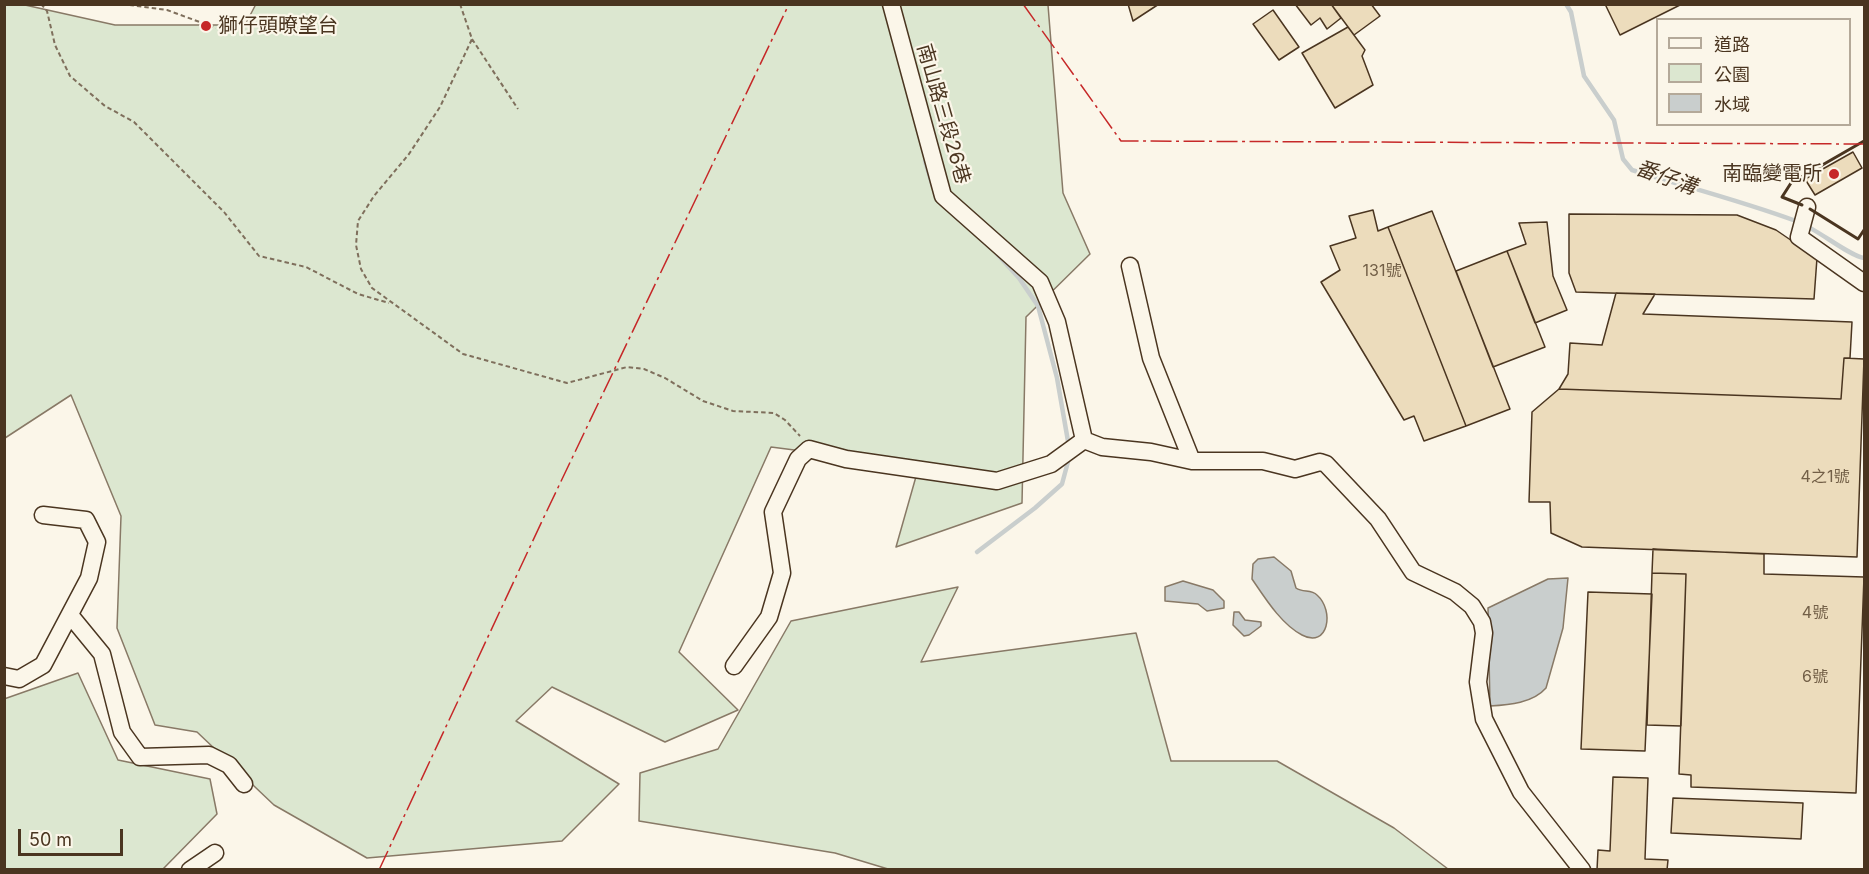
<!DOCTYPE html>
<html>
<head>
<meta charset="utf-8">
<style>
	body { margin:0 }
	#map { position:relative; width:1869px; height:874px; overflow:hidden; background:#fbf6e9; font-family:Inter,"Noto Sans TC",sans-serif }
	canvas { display:block }
	.frame { position:absolute; inset:0; border:6px solid #4a3520; pointer-events:none }
	.legend { position:absolute; left:1656px; top:18px; width:195px; height:108px; box-sizing:border-box; background:#fbf6e9; border:2px solid #b4a999; margin:0; padding:8px 10px; list-style:none; font-size:18px; color:#4a3520 }
	.legend li { display:flex; align-items:center; gap:12px; height:30px }
	.legend b { width:30px; border:2px solid #b4a999 }
	.scale { position:absolute; left:18px; top:829px; width:105px; height:27px; box-sizing:border-box; border:3px solid #4a3520; border-top:0; padding-left:8px; font-size:18px; line-height:21px; white-space:nowrap; color:#4a3520; -webkit-text-stroke:4px #fbf6e9; paint-order:stroke }
</style>
</head>
<body>
<div id="map">
<canvas width="1869" height="874"></canvas>
<div class="frame"></div>
<ul class="legend">
<li><b style="height:8px;background:#fbf6e9"></b>道路</li>
<li><b style="height:16px;background:#dce7d0"></b>公園</li>
<li><b style="height:16px;background:#c9cecd"></b>水域</li>
</ul>
<div class="scale">50 m</div>
</div>
<script>
const g = document.querySelector('canvas').getContext('2d');
g.lineJoin = 'round';
function fill(path, color) {
  g.fillStyle = color;
  g.fill(path, 'evenodd');
}
function trace(path, color, width, dash) {
  g.strokeStyle = color;
  g.lineWidth = width;
  g.lineCap = dash ? 'butt' : 'round';
  g.setLineDash(dash || []);
  g.stroke(path);
}
function drawText(font, color, halo, rows, align = 'center') {
  g.font = font + ' Inter,"Noto Sans TC",sans-serif';
  g.lineWidth = 4.5;
  g.setLineDash([]);
  g.textBaseline = 'middle';
  g.strokeStyle = halo;
  g.fillStyle = color;
  for (const [text, x, y, turn = 0] of rows) {
    g.save();
    g.translate(x, y);
    g.rotate((+turn || 0) * Math.PI / 180);
    g.textAlign = isNaN(turn) ? turn : align;
    if (halo) g.strokeText(text, 0, 0);
    g.fillText(text, 0, 0);
    g.restore();
  }
}
const green = new Path2D(`
	M256,4L1048,5L1063,193L1090,254L1026,317L1022,503L896,547L919,466L771,447L679,652L738,710L665,742L552,687L516,721L619,784L562,841L367,858L274,805L197,732L155,725L117,628L121,516L71,395L5,438V5H25L115,25H245Z
	M958,587L921,662L1136,633L1171,761H1277L1394,828L1448,869H888L835,853L639,821L640,773L718,749L791,621Z
	M78,673L118,760L210,779L217,814L163,869H5L4,699Z`);
const water = new Path2D(`
	M1274,557L1291,571L1296,588C1303,593 1311,589 1317,595C1335,611 1328,649 1302,635C1281,624 1265,598 1252,579L1253,564L1258,559Z
	M1568,578L1563,628L1546,688C1533,703 1509,705 1490,706L1488,608L1548,579Z
	M1183,581L1213,590L1224,601V608L1207,611L1198,604L1165,601V587Z
	M1234,612H1239L1245,620L1261,622V626L1249,635L1244,636L1233,625Z`);
const stream = new Path2D(`
	M1566,4L1571,12L1584,76L1614,120L1623,159L1632,170C1687,187 1742,201 1796,221C1816,228 1849,256 1864,258
	M925,161L933,187
	M997,254L1019,278L1038,306L1057,378L1069,447
	M977,552L1035,508L1062,484L1069,458`);
const building = new Path2D(`
	M1128,4H1159L1133,21Z
	M1295,4H1331L1341,18L1327,29L1320,18L1311,25Z
	M1331,4H1371L1380,16L1354,35Z
	M1605,4H1682L1620,35Z
	M1273,10L1299,47L1279,60L1253,24Z
	M1348,27L1365,50L1362,56L1373,85L1335,108L1302,53Z
	M1853,152L1862,168L1815,195L1805,179Z
	M1373,210L1378,231L1388,227L1466,426L1424,441L1414,416L1404,420L1321,282L1340,270L1330,246L1356,238L1349,216Z
	M1432,211L1510,409L1466,426L1388,227Z
	M1569,214L1737,215L1776,230L1817,258L1814,299L1576,292L1569,273Z
	M1547,222L1553,276L1567,310L1535,323L1507,251L1526,244L1519,223Z
	M1507,251L1545,347L1493,367L1456,271Z
	M1616,293L1655,294L1643,314L1852,322L1850,358H1844L1841,399L1559,389L1568,374L1570,343L1602,345Z
	M1844,358L1864,359L1857,557L1582,547L1551,533L1550,502H1529L1532,412L1559,389L1841,399Z
	M1653,549L1764,554V574L1864,577L1856,793L1691,787V775L1679,774L1686,574L1652,573Z
	M1652,573L1686,574L1681,726L1647,725Z
	M1588,592L1652,594L1645,751L1581,749Z
	M1613,777L1648,778L1645,859L1668,860L1667,870H1597L1598,850L1610,851Z
	M1673,798L1803,803L1801,839L1671,833Z`);
const path = new Path2D(`
	M41,4L47,11L55,45L70,76L105,106L134,122L224,212L259,256L306,267L358,294L389,303
	M122,4L167,10L216,28
	M460,4L472,39L440,107L409,154L374,196L358,221L356,245L361,269L372,288L463,354L567,383L627,367L644,369L665,378L703,401L733,411L774,413L785,420L800,436
	M472,39L518,109`);
const minor = new Path2D(`
	M891,4L943,196L1040,282L1057,322L1084,440L1102,447L1151,452L1192,461H1263L1295,469L1320,462L1326,464L1378,519L1413,572L1455,592L1472,606L1482,622L1484,633L1478,682L1484,719L1521,792L1582,870
	M1807,207L1799,237L1864,283
	M1130,266L1151,358L1192,461
	M70,615L102,654L122,732L140,757L209,755L229,765L244,784
	M734,666L769,617L782,573L773,512L798,459L809,449L846,459L997,481L1051,464L1084,440
	M4,676L19,679L43,665L89,578L97,542L86,520L43,515
	M190,870L215,853`);
const wall = new Path2D(`
	M1802,205L1782,197L1791,183L1864,141
	M1810,209L1858,239L1864,230`);
const power = new Path2D(`
	M1023,4L1121,141L1864,144
	M379,870L543,519L789,4`);
const markers = [
	[206,26,6,"#c62828"],
	[1834,174,6,"#c62828"]
];
const numberNames = [
	["131號",1382,271],
	["4之1號",1825,477],
	["4號",1815,613],
	["6號",1815,677]
];
const poiNames = [
	["獅仔頭暸望台",218,26],
	["南臨變電所",1822,174,"right"]
];
const streetNames = [
	["南山路三段26巷",943,114,74]
];
const waterNames = [
	["番仔溝",1666,178,20]
];
fill(green, '#dce7d0');
trace(green, '#887966', 1.5);
fill(water, '#c9cecd');
trace(water, '#887966', 1.5);
trace(stream, '#c9cecd', 4.5);
fill(building, '#ecdcbc');
trace(building, '#4a3520', 1.5);
trace(minor, '#4a3520', 19);
trace(path, '#7f6f5c', 2, [4.5, 3]);
trace(minor, '#fbf6e9', 16);
trace(wall, '#4a3520', 3);
trace(power, '#c62828', 1.5, [21, 4.5, 3, 4.5]);
for (const [x, y, r, color] of markers) {
  const dot = new Path2D();
  dot.arc(x, y, r, 0, 2 * Math.PI);
  g.fillStyle = color;
  g.fill(dot);
  trace(dot, '#fbf6e9', 2);
}
drawText('16px', '#725f47', null, numberNames);
drawText('20px', '#4a3520', '#fbf6e9', poiNames, 'left');
drawText('20px', '#4a3520', '#fbf6e9', streetNames);
drawText('italic 21px', '#4a3520', '#fbf6e9', waterNames);
</script>
</body>
</html>
